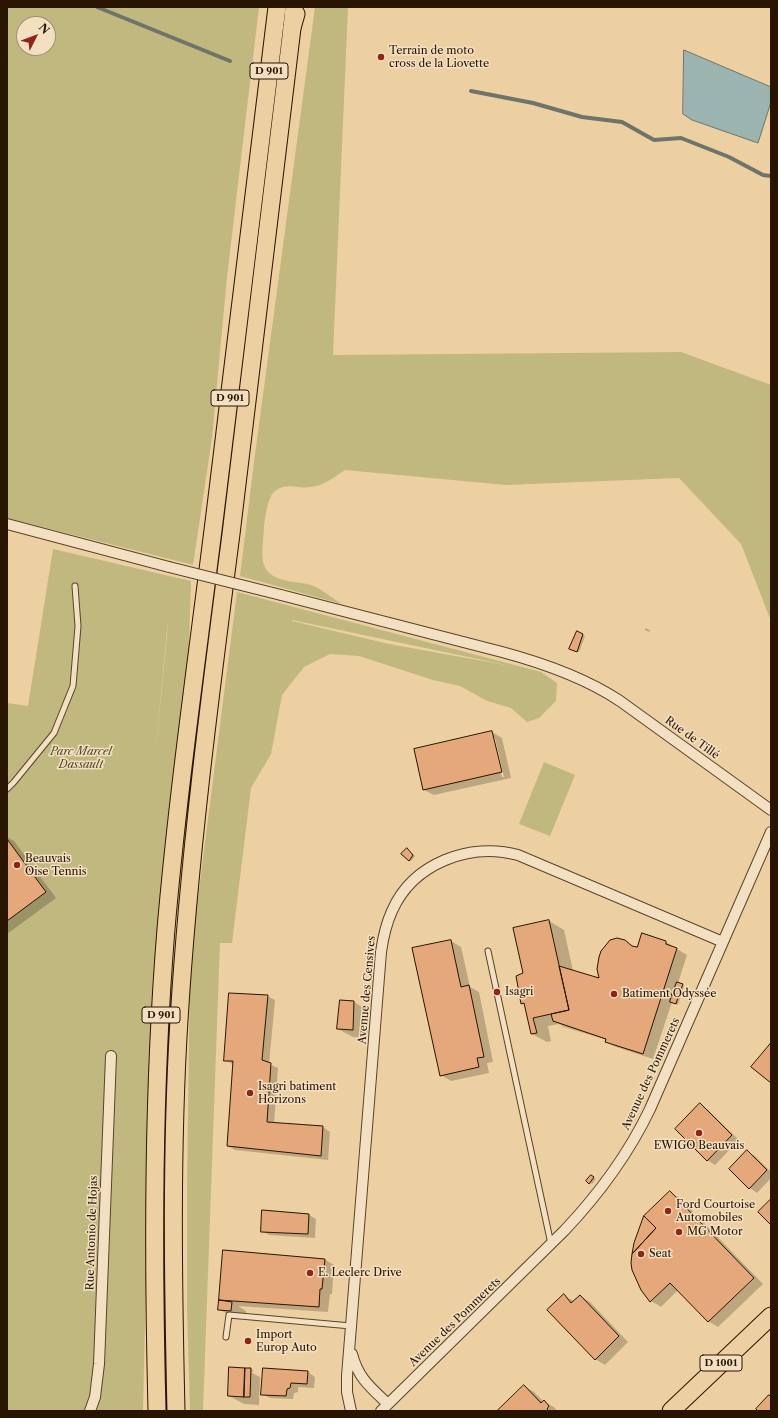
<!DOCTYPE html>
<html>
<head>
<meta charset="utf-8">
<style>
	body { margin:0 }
	#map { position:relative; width:778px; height:1418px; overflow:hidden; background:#ecd0a1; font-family:"Libre Caslon Text",serif }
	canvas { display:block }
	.frame { position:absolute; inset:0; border:8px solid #291400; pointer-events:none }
	.north { position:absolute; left:16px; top:16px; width:40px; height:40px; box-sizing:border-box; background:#f3e0c2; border:1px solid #a28e74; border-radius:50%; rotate:48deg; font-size:11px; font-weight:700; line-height:16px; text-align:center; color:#291400 }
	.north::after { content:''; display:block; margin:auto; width:14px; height:18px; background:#8f2418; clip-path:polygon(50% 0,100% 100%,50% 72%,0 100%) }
</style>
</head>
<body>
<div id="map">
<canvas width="778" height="1418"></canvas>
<div class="frame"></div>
<div class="north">N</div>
</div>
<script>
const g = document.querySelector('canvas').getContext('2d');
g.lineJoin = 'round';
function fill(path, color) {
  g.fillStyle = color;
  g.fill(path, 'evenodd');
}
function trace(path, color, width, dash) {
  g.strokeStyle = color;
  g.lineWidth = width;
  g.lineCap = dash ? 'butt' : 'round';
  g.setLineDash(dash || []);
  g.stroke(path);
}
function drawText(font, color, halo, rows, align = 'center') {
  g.font = font + ' "Libre Caslon Text",serif';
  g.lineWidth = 3;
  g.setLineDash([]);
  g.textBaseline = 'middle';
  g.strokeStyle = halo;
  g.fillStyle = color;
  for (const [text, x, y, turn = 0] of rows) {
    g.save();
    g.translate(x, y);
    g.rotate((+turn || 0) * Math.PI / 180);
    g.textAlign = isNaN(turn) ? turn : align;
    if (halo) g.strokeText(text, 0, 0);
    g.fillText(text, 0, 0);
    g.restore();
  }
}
const green = new Path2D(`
	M7,7H259L227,277L212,438L193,565L7,518ZM24,24H48V48H24Z
	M315,7H348L333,355L681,352L771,385V621L741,544L679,478L506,485L345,470C334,477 324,486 310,487C297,489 286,482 275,491C267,497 265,519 264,528C262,559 256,576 293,582C299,583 305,583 311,585C322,589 332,598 342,604L240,576L254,462Z
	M53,549L191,581L189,646L153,976L143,1411H7V703L28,706ZM168,620L167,636L156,748V747Z
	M237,592L541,672L557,683L556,701L539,718L527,722L511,708L487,701L460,686L433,680L359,656L330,654L304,667L282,695L271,754L251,788L232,943H220L203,1411H190L187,1306V1186L190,960ZM292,621V620L511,666L389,644Z
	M544,762L575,775L550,836L519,824Z`);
const water = new Path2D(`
	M684,50L771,87V102L758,143L692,120L683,114Z`);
const shadow = new Path2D(`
	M645,628L650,630L649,632L645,630Z
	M577,632L585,636L579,652L570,648Z
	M492,732L502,738L511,778L434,795L424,790ZM493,738H495L504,777H502Z
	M7,837L14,841L56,898L7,934Z
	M409,851L415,856L411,861L409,860Z
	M549,921L564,930L573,971L600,980L625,941L638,949L642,934L666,942L687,955L678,983L684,986L678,1005L672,1002L653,1059L616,1047L606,1042L607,1040L564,1027L559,1024L548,1026L551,1041L547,1042L532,1034L525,1005L522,1003L524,974Z
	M451,941L461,947L470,987L479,992L493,1062L487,1063L489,1073L451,1081L441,1075Z
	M267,996L275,1000L269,1064L278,1068L274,1124L323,1127L330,1132L328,1160L235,1150L228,1146L234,1065L225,1060Z
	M340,1001L354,1002L369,1011L367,1038L353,1037L338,1029Z
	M700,1105L707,1109L739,1140L715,1165L707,1160Z
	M748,1152L755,1156L771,1172V1178L757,1193L750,1188L730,1169Z
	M591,1176L596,1179L592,1184L587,1181Z
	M670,1193L680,1198L763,1284L718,1327L708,1321L678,1290L661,1307L651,1301Z
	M309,1215L316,1219L315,1238L269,1235L262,1231Z
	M224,1251L324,1259L334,1265L332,1294H330L328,1312L238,1306L246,1311V1319L234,1318L219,1309Z
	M564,1296L574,1301L580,1296L590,1302L628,1342L605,1365L595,1359Z
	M251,1369L253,1370L252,1373L260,1377L259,1405L244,1404L229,1396Z
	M308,1372L315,1377L314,1388L298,1387V1392L294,1393L293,1399L270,1398L262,1394Z
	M524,1386L534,1392L544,1402L554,1407L557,1411H499Z`);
const stream = new Path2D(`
	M97,7L230,61
	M471,91L533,103L582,117L622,122L654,140L681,138L729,157L763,175L771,176`);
const building = new Path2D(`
	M577,631L583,634L577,652L569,649Z
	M492,731L502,772L423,790L414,749Z
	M7,839L46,892L7,921Z
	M407,848L413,855L409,861L401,854Z
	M549,920L569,1010L533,1018L537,1033L531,1034L524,1003L521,1004L516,976L523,973L513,928Z
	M642,933L666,941V944L677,948L643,1054L605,1042L606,1039L553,1021L551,1014L569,1010L559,966L599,978L597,969L599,957L601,951L610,940L617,938L625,940L632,946L637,947Z
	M451,940L461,987L469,985L484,1057L477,1058L479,1067L440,1076L412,948Z
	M677,982L683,984L678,997L672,995Z
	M229,993L268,995L262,1060L271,1063L267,1122L323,1126L321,1156L227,1146L233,1061H224Z
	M672,995L678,997L676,1004L670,1002Z
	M340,1000L354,1001L353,1030L337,1029Z
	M771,1043V1083L751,1067Z
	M700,1103L732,1135L707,1161L675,1129Z
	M747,1150L767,1170L749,1189L729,1169Z
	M591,1175L594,1177L589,1184L586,1181Z
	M670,1191L754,1278L708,1322L670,1283L650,1302L641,1290L632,1270L631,1263L632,1254L656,1228L644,1216Z
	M771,1199V1225L758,1212Z
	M262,1210L309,1214L308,1234L261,1232Z
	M644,1216L656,1228L632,1254L634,1243Z
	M223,1250L325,1259L322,1289H320L319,1307L219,1300Z
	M564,1294L571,1303L580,1295L619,1336L595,1360L547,1310Z
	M219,1300L232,1302L231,1311L218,1310Z
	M229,1367L245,1368L244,1397L228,1396Z
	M245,1368H251L250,1397H244Z
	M263,1368L308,1371L307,1384L291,1383L290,1388L287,1389L286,1396L261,1395Z
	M524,1385L541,1403L544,1400L549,1406L547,1409L549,1411H497Z
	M769,1395L771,1397V1411H758L756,1409Z`);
const service = new Path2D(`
	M7,789L14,782L54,733L73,686L78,626L75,586
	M488,951L551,1244
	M226,1337L229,1315L351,1326`);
const minor = new Path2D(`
	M7,524L169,567
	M281,595L502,652C543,663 584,677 620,701L771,810
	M352,1354C358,1378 371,1388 388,1404
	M90,1411L95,1397L99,1364L111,1056
	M351,1411L347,1392V1376L381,952C383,938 386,924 392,911C413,863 470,842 518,855L723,942
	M381,1411L564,1231C599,1194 628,1155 650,1109L771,832`);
const primary = new Path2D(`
	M157,1411C153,1250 153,1089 166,929C178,790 198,652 215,514C237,345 257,176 277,7
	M176,1411C173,1281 171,1150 179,1020C189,857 210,696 231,534C252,366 271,197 292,28L296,14
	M671,1411L771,1316`);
const trunk = new Path2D(`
	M292,28L294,7`);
const minorBridge = new Path2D(`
	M169,567L281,595`);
const markers = [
	[381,57,4,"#8f2418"],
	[17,865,4,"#8f2418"],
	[497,992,4,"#8f2418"],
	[614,994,4,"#8f2418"],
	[250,1093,4,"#8f2418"],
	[699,1133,4,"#8f2418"],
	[668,1211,4,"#8f2418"],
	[679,1232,4,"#8f2418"],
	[641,1254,4,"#8f2418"],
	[310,1273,4,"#8f2418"],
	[248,1341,4,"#8f2418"]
];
const shields = [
	[269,71,38],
	[230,398,38],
	[161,1015,38],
	[721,1363,42]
];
const shieldNames = [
	["D 901",269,71],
	["D 901",230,398],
	["D 901",161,1015],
	["D 1001",721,1363]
];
const poiNames = [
	["Terrain de moto",389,51],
	["cross de la Liovette",389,64],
	["Beauvais",25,859],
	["Oise Tennis",25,872],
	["Isagri",505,992],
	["Batiment Odyssée",622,994],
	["Isagri batiment",258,1087],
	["Horizons",258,1100],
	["EWIGO Beauvais",699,1146,"center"],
	["Ford Courtoise",676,1205],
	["Automobiles",676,1218],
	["MG Motor",687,1232],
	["Seat",649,1254],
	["E. Leclerc Drive",318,1273],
	["Import",256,1335],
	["Europ Auto",256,1348]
];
const streetNames = [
	["Rue de Tillé",692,738,36],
	["Avenue des Censives",367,990,-85],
	["Avenue des Pommerets",651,1074,-65],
	["Rue Antonio de Hojas",92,1233,-88],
	["Avenue des Pommerets",455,1322,-44]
];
const parkNames = [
	["Parc Marcel",81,752],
	["Dassault",81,765]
];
fill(green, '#c0b87f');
fill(water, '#9cb4af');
trace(water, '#6e7469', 1);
fill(shadow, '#0003');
trace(stream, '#6e7469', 4);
fill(building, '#e4a87a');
trace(building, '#291400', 1);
trace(service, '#5a4328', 7);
trace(minor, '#5a4328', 12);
trace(primary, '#291400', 19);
trace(trunk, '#291400', 19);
trace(service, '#f3e0c2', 5);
trace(minor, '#f3e0c2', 10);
trace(primary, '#ecd0a1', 17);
trace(trunk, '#ecd0a1', 17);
trace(minorBridge, '#5a4328', 12, []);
trace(minorBridge, '#f3e0c2', 10);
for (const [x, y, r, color] of markers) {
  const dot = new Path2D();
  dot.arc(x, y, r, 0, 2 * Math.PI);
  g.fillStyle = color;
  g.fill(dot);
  trace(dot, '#f3e0c2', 1.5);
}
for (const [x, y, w] of shields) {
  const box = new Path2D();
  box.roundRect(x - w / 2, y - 8, w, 16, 3);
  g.fillStyle = '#f3e0c2';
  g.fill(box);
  trace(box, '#291400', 1);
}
drawText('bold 10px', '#291400', null, shieldNames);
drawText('11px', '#291400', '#f3e0c2', poiNames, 'left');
drawText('11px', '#291400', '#f3e0c2', streetNames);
drawText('italic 11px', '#564526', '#f3e0c2', parkNames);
</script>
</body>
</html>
